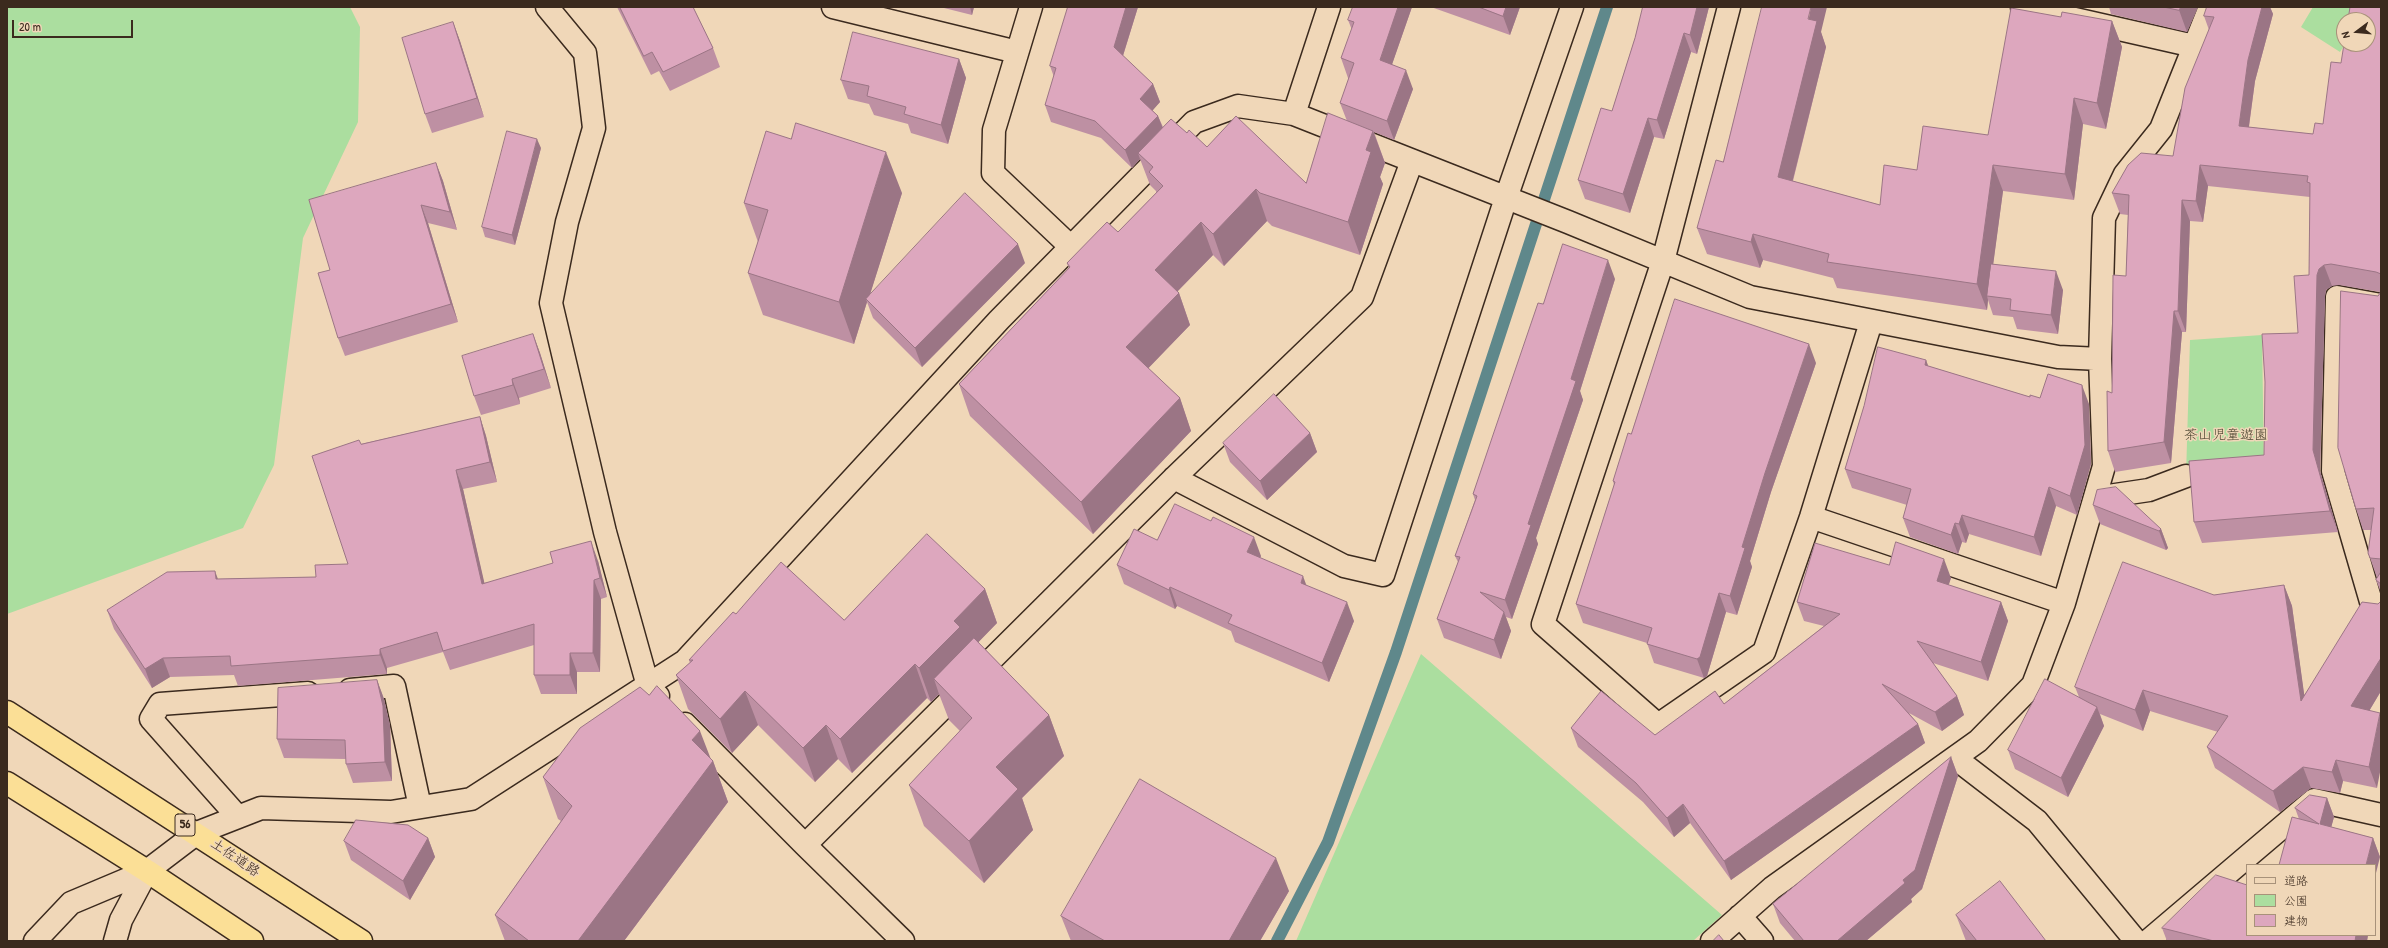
<!DOCTYPE html>
<html>
<head>
<meta charset="utf-8">
<style>
	body { margin:0 }
	#map { position:relative; width:2388px; height:948px; overflow:hidden; background:#f0d7b8; font-family:"Patrick Hand","Klee One",sans-serif }
	canvas { display:block }
	.frame { position:absolute; inset:0; border:8px solid #3b2a1e; pointer-events:none }
	.legend { position:absolute; left:2246px; top:864px; width:130px; height:72px; box-sizing:border-box; background:#f0d7b8; border:1px solid #a8927a; margin:0; padding:5px 7px; list-style:none; font-size:12px; color:#3b2a1e }
	.legend li { display:flex; align-items:center; gap:8px; height:20px }
	.legend b { width:20px; border:1px solid #a8927a }
	.north { position:absolute; left:2336px; top:12px; width:40px; height:40px; box-sizing:border-box; background:#f0d7b8; border:1px solid #a8927a; border-radius:50%; rotate:254deg; font-size:11px; font-weight:700; line-height:16px; text-align:center; color:#3b2a1e }
	.north::after { content:''; display:block; margin:auto; width:14px; height:18px; background:#3b2a1e; clip-path:polygon(50% 0,100% 100%,50% 72%,0 100%) }
	.scale { position:absolute; left:12px; top:20px; width:121px; height:18px; box-sizing:border-box; border:2px solid #3b2a1e; border-top:0; padding-left:5px; font-size:12px; line-height:14px; white-space:nowrap; color:#3b2a1e; -webkit-text-stroke:3px #f0d7b8; paint-order:stroke }
</style>
</head>
<body>
<div id="map">
<canvas width="2388" height="948"></canvas>
<div class="frame"></div>
<ul class="legend">
<li><b style="height:5px;background:#f0d7b8"></b>道路</li>
<li><b style="height:11px;background:#abde9f"></b>公園</li>
<li><b style="height:11px;background:#dda7be"></b>建物</li>
</ul>
<div class="north">N</div>
<div class="scale">20 m</div>
</div>
<script>
const g = document.querySelector('canvas').getContext('2d');
g.lineJoin = 'round';
function fill(path, color) {
  g.fillStyle = color;
  g.fill(path, 'evenodd');
}
function trace(path, color, width, dash) {
  g.strokeStyle = color;
  g.lineWidth = width;
  g.lineCap = dash ? 'butt' : 'round';
  g.setLineDash(dash || []);
  g.stroke(path);
}
function drawText(font, color, halo, rows, align = 'center') {
  g.font = font + ' "Patrick Hand","Klee One",sans-serif';
  g.lineWidth = 3;
  g.setLineDash([]);
  g.textBaseline = 'middle';
  g.strokeStyle = halo;
  g.fillStyle = color;
  for (const [text, x, y, turn = 0] of rows) {
    g.save();
    g.translate(x, y);
    g.rotate((+turn || 0) * Math.PI / 180);
    g.textAlign = isNaN(turn) ? turn : align;
    if (halo) g.strokeText(text, 0, 0);
    g.fillText(text, 0, 0);
    g.restore();
  }
}
const green = new Path2D(`
	M7,7H350L360,27L358,122L303,238L274,465L243,528L7,614Z
	M2313,7H2364L2360,20H2344L2345,44L2340,52L2301,27Z
	M2262,335L2264,470L2186,476L2190,340Z
	M1421,654L1722,915L1693,941H1296Z`);
const stream = new Path2D(`
	M1277,941L1328,842L1396,652L1607,7`);
const minor = new Path2D(`
	M547,7L585,53L594,128L567,222L551,303L605,532L648,686L658,696
	M833,7L1017,52
	M1031,7L994,130L993,173L1071,247
	M1729,7L1663,261L1543,624L1658,725L1764,652L1811,517L1871,322
	M2022,7L2194,46
	M1294,114L1329,7
	M2381,305L2337,297L2333,471L2374,612L2381,613
	M1174,478L1344,566L1383,575L1506,198L1572,7
	M2095,498L2149,490L2186,476
	M1811,517L2064,603
	M350,690L394,686L420,807
	M685,724L805,845L903,941
	M1955,758L2037,821L2136,941
	M238,817L151,719L160,704L308,693
	M805,845L1174,478L1362,297L1412,161
	M1740,916L1762,941
	M35,941L71,903L147,871L197,833L261,808L391,812L471,799L685,661L999,320L1194,122L1238,106L1294,114L1568,222L1750,297L2058,357L2100,359
	M115,941L121,920L147,871
	M1712,941L1772,888L1978,741L2033,685L2064,603L2104,466L2100,359L2104,218L2125,174L2161,129L2210,7
	M2148,941L2314,800L2381,815`);
const highway = new Path2D(`
	M7,712L361,941
	M7,783L147,871L252,941`);
const wall = new Path2D(`
	M617,7H693L713,48L720,67L670,91L659,71L651,75Z
	M940,7H974L972,15Z
	M1068,7H1138L1123,56L1153,84L1160,102L1152,110L1158,116L1163,127L1187,133L1207,147L1306,183L1347,121L1340,103L1349,78H1348L1341,58L1352,30L1348,20L1412,7L1392,64L1413,89L1394,140L1374,132L1385,163L1380,177L1383,184L1360,255L1272,226L1267,221L1224,266L1213,255L1177,292L1179,293L1190,325L1148,368L1180,398L1191,431L1093,534L970,416L959,384L1069,268L1067,263L1118,232L1156,193V191L1150,185L1140,159L1132,168L1101,138L1051,122L1045,105L1054,77L1050,66Z
	M1431,7H1520L1510,35Z
	M1643,7H1709L1697,54L1691,52L1664,139L1654,137L1630,213L1585,199L1578,180L1612,111L1635,38Z
	M2109,7H2198L2187,32L2111,14Z
	M2207,7H2270L2273,14L2255,81L2249,127L2313,134L2323,124L2341,63L2381,7V593L2376,580L2377,578L2370,558L2371,530H2363L2356,509L2378,296L2380,292L2339,285L2332,286L2326,290L2325,296L2320,471L2338,532L2202,543L2194,522L2264,455L2298,333L2309,275L2310,197L2208,186L2203,222L2190,221L2186,332H2182L2171,463L2115,472L2108,451L2112,393L2126,276L2128,215L2120,214L2112,193L2173,156L2209,30L2204,16Z
	M2061,17L2112,21L2122,47L2106,129L2083,124L2074,200L2003,191L1993,264L2063,290L2058,334L2017,329L2013,317L1993,315L1988,300L1987,310L1837,288L1833,278L1763,260L1760,268L1707,254L1697,228L1723,162L1821,32L1826,47L1793,181L1880,205L1917,170L1988,135Z
	M453,22L460,41L484,117L432,133L425,114Z
	M959,59L966,78L948,144L911,133L908,124L874,115L869,104L848,99L841,80Z
	M541,148L515,245L485,237L482,227Z
	M436,163L443,181L457,230L428,223L458,322L345,356L338,338L330,270Z
	M902,193L869,297L1025,263L922,367L873,318L867,302L854,344L763,315L748,273L758,242L744,203Z
	M1615,279L1580,391L1583,400L1536,538L1538,544L1512,619L1506,617L1511,631L1501,659L1444,638L1437,619L1458,562L1455,556L1475,500L1473,494L1543,304Z
	M533,334L540,353L551,388L519,398L520,404L481,415L474,396Z
	M1926,360L1928,366L2030,397L2089,404L2091,464L2077,515L2056,506L2041,556L1969,534L1966,543L1962,542L1958,554L1910,537L1903,518L1907,505L1852,488L1845,469L1864,406Z
	M1816,363L1771,492L1750,561L1752,567L1737,615L1726,612L1707,676L1704,678L1654,663L1647,643L1583,623L1576,604L1614,485L1613,481L1631,434Z
	M480,417L486,436L497,482L463,489L484,583L598,561L607,597L601,599L600,672H577V694H541L534,675V645L450,670L443,652L387,668V674L238,686L234,675L170,677L152,688L114,629L107,610L218,579L316,577L348,564L361,444Z
	M1310,433L1317,452L1267,500L1230,462L1223,443Z
	M2093,505L2161,529L2168,548L2166,550L2100,524Z
	M1157,540L1261,556L1260,558L1307,586L1354,621L1329,682L1235,642L1231,631L1177,606L1175,609L1124,584L1117,565Z
	M1889,565L1951,578L1948,585L2001,602L2008,621L1988,681L1933,663L1957,696L1964,715L1942,731L1909,713L1918,724L1925,743L1731,880L1690,823L1674,837L1643,802L1578,747L1571,728L1655,735L1724,704L1824,626L1804,621L1797,602Z
	M2284,585L2292,606L2304,695L2378,604L2381,601V691L2369,711L2377,788L2343,781L2340,793L2311,788L2280,812L2215,768L2207,747L2218,732L2150,711L2143,731L2100,714L2104,726L2068,797L2015,769L2008,750L2079,697L2075,687L2214,595Z
	M985,589L997,623L978,642L1049,715L1064,756L1022,798L1033,830L984,883L924,826L909,785L960,731L949,720L939,694L931,702L927,698L852,773L838,759L815,782L758,725L732,753L688,709L676,675L690,663L689,660L736,614L844,620Z
	M377,680L384,699L390,725L392,781L353,783L346,764V759L284,758L277,739Z
	M1951,757L1958,776L1922,889L1911,899L1912,902L1866,941H1795L1780,923L1773,904Z
	M710,758L713,761L728,802L624,941H505L495,915L561,821L558,819L543,777Z
	M2327,798L2334,817L2331,827L2373,838L2380,857L2299,819L2295,808Z
	M428,838L435,857L410,900L351,860L344,841Z
	M1289,891L1260,941H1071L1061,916Z
	M1956,915L2046,941H1966Z
	M2162,928L2247,935H2368L2367,941H2167Z`);
const shadedWall = new Path2D(`
	M970,7H974L972,15Z
	M1126,7H1138L1120,65L1114,47Z
	M1398,7H1412L1387,79L1380,60Z
	M1506,7H1520L1510,35L1503,16Z
	M1697,7H1709L1697,54L1690,35Z
	M1811,7H1827L1821,32L1826,47L1787,203L1778,177Z
	M2181,7H2198L2187,32L2179,10Z
	M2262,7H2270L2273,14L2255,81L2246,147L2239,126L2248,60Z
	M2112,21L2122,47L2106,129L2097,103Z
	M453,22L460,41L484,117L477,98Z
	M1684,33L1691,52L1664,139L1657,120Z
	M959,59L966,78L948,144L941,125Z
	M1406,70L1413,89L1394,140L1387,121Z
	M1153,84L1160,102L1147,117L1140,99Z
	M2074,98L2083,124L2074,200L2065,174Z
	M1158,116L1165,134L1138,153L1140,159L1132,168L1125,150Z
	M1648,118L1654,137L1630,213L1623,194Z
	M1373,131L1385,163L1380,177L1383,184L1360,255L1348,222L1366,150Z
	M537,139L541,148L515,245L512,235Z
	M886,152L902,193L868,301L866,299L867,302L854,344L839,302Z
	M436,163L443,181L457,230L450,212Z
	M1993,165L2003,191L1989,296H1987L1988,300L1987,310L1977,284Z
	M2200,165L2208,186L2203,222L2196,201Z
	M1256,189L1267,221L1224,266L1213,234Z
	M2182,200L2190,221L2186,332L2178,311Z
	M421,205L428,223L458,322L451,304Z
	M1201,222L1213,255L1167,302L1155,270Z
	M1753,234L1763,260L1760,268L1751,242Z
	M1018,244L1025,263L922,367L915,348Z
	M1608,260L1615,279L1580,391L1583,400L1536,538L1538,544L1512,619L1505,600L1528,524L1571,379Z
	M2324,265L2332,286L2326,290L2325,296L2320,471L2338,532L2330,511L2313,450L2317,275L2319,269Z
	M2056,271L2063,290L2058,334L2051,315Z
	M1179,293L1190,325L1138,379L1126,347Z
	M2174,311L2182,332L2171,463L2164,442Z
	M533,334L540,353L551,388L544,369Z
	M1809,344L1816,363L1771,492L1750,561L1752,567L1737,615L1730,596L1742,547L1765,473Z
	M1926,360L1933,379L1925,365Z
	M512,379L519,398L520,404L513,385Z
	M2082,385L2089,404L2091,464L2077,515L2070,496Z
	M1180,398L1191,431L1093,534L1081,502Z
	M480,417L486,436L497,482L490,462Z
	M1310,433L1317,452L1267,500L1260,481Z
	M456,470L463,489L489,603L482,584Z
	M2049,487L2056,506L2041,556L2034,537Z
	M1962,515L1969,534L1966,543L1959,524Z
	M1955,523L1962,542L1958,554L1951,535Z
	M2161,529L2168,548L2166,550L2159,531Z
	M1254,537L1261,556L1254,571L1247,552Z
	M591,541L598,561L607,597L600,578Z
	M1944,559L1951,578L1944,600L1937,581Z
	M215,571L222,590L216,579Z
	M1303,576L1310,595L1301,583Z
	M594,580L601,599L600,672L593,653Z
	M2284,585L2292,606L2308,722L2301,701Z
	M1170,587L1177,606L1175,609L1169,590Z
	M985,589L997,623L969,652L934,679L939,694L931,702L919,668L954,621Z
	M1719,593L1726,612L1707,676L1704,678L1697,659Z
	M1347,602L1354,621L1329,682L1322,663Z
	M2001,602L2008,621L1988,681L1981,662Z
	M1504,612L1511,631L1501,659L1494,640Z
	M380,649L387,668V674L380,655Z
	M570,653L577,672V694L570,675Z
	M163,658L170,677L152,688L145,669Z
	M2381,658V691L2359,728L2351,706Z
	M915,664L927,698L852,773L840,739Z
	M377,680L384,699L390,725L392,781L385,762Z
	M2143,690L2150,711L2143,731L2135,710Z
	M745,691L758,725L732,753L720,719Z
	M1957,696L1964,715L1942,731L1935,712Z
	M2097,707L2104,726L2068,797L2061,778Z
	M2380,713L2381,715V767L2377,788L2369,767Z
	M1049,715L1064,756L1022,798L1033,830L984,883L969,841L996,767Z
	M1918,724L1925,743L1731,880L1724,861Z
	M826,725L838,759L815,782L803,748Z
	M700,731L712,762L713,761L728,802L624,941H578L692,740Z
	M1951,757L1958,776L1922,889L1911,899L1912,902L1866,941H1837L1903,880Z
	M2336,760L2343,781L2340,793L2332,772Z
	M2303,767L2311,788L2280,812L2273,791Z
	M2327,798L2334,817L2327,843L2320,824Z
	M1683,804L1690,823L1674,837L1667,818Z
	M428,838L435,857L410,900L403,881Z
	M2373,838L2380,857L2375,877V865H2366Z
	M1276,858L1289,891L1260,941H1229Z
	M2356,935H2368L2367,941H2355Z`);
const building = new Path2D(`
	M620,7H693L713,48L663,72L652,52L644,56Z
	M1068,7H1126L1114,47L1153,84L1140,99L1158,116L1125,150L1095,121L1045,105L1056,68L1050,66Z
	M1353,7H1398L1380,60L1406,70L1387,121L1340,103L1354,63L1341,58L1354,22L1348,20Z
	M1479,7H1506L1503,16Z
	M1643,7H1697L1690,35L1684,33L1657,120L1648,118L1623,194L1578,180L1601,108L1612,111L1635,38Z
	M1762,7H1811L1808,19L1817,21L1778,177L1880,205L1884,165L1917,170L1923,126L1988,135L2011,8L2061,17L2062,12L2112,21L2097,103L2074,98L2065,174L1993,165L1977,284L1827,262L1829,254L1753,234L1751,242L1697,228L1716,160L1723,162Z
	M2164,7H2181L2179,10Z
	M2207,7H2262L2248,60L2239,126L2313,134L2315,123L2323,124L2331,62L2341,63L2344,44H2368V20H2348L2350,7H2381V274L2376,272L2331,264L2324,265L2319,269L2317,275L2313,450L2330,511L2194,522L2189,461L2264,455L2265,382L2262,334L2298,333L2294,276L2309,275L2310,183L2307,182L2308,176L2200,165L2196,201L2182,200L2178,311H2174L2164,442L2108,451L2107,391L2112,393L2113,275L2126,276L2129,195L2112,193L2128,165L2141,153L2173,156L2185,88L2214,17L2204,16Z
	M453,22L477,98L425,114L402,38Z
	M853,32L959,59L941,125L904,114L906,107L867,96L869,86L841,80Z
	M1328,113L1373,131L1366,150L1371,152L1348,222L1260,193L1256,189L1213,234L1201,222L1155,270L1179,293L1126,347L1180,398L1081,502L959,384L1070,267L1067,263L1107,222L1118,232L1163,186L1149,172L1153,167L1138,153L1171,119L1187,133L1189,130L1207,147L1236,116L1306,183Z
	M796,123L886,152L839,302L748,273L768,210L744,203L766,131L791,139Z
	M507,131L537,139L512,235L482,227Z
	M436,163L450,212L421,205L451,304L338,338L318,273L330,270L309,200Z
	M965,193L1018,244L915,348L866,299Z
	M1563,244L1608,260L1571,379L1576,381L1528,524L1531,525L1505,600L1480,592L1504,612L1494,640L1437,619L1460,557L1455,556L1477,496L1473,494L1494,432L1538,303L1543,304Z
	M1991,264L2056,271L2051,315L2010,310L2011,299L1987,296Z
	M2341,291L2378,296L2381,292V559L2370,558L2368,553L2374,508L2356,509L2338,448Z
	M1675,299L1809,344L1765,473L1742,547L1745,548L1730,596L1719,593L1700,657L1697,659L1647,644L1652,628L1576,604L1615,482L1613,481L1628,433L1631,434Z
	M533,334L544,369L512,379L513,385L474,396L462,356Z
	M1878,347L1926,360L1925,365L2030,397V395L2040,398L2048,374L2082,385L2085,445L2070,496L2049,487L2034,537L1962,515L1959,524L1955,523L1951,535L1903,518L1911,489L1845,469L1864,406Z
	M1274,394L1310,433L1260,481L1223,443Z
	M480,417L490,462L456,470L482,584L553,563L550,552L591,541L600,578L594,580L593,653H570V675H534V624L443,651L437,632L380,649V655L231,666L230,656L163,658L145,669L107,610L167,572L215,571L216,579L316,577L315,565L348,564L312,456L359,440L361,444Z
	M2116,487L2161,529L2159,531L2093,505L2097,490Z
	M1175,504L1211,521L1213,517L1254,537L1247,552L1303,576L1301,583L1347,602L1322,663L1228,623L1232,615L1170,587L1169,590L1117,565L1134,529L1157,540Z
	M927,534L985,589L954,621L960,627L919,668L915,664L840,739L826,725L803,748L745,691L720,719L676,675L693,660H689L733,612L736,614L781,562L844,620Z
	M1896,542L1944,559L1937,581L2001,602L1981,662L1917,641L1957,696L1935,712L1882,684L1918,724L1724,861L1683,804L1667,818L1636,783L1571,728L1601,691L1655,735L1715,691L1724,704L1840,614L1797,602L1815,543L1889,565Z
	M2123,562L2214,595L2284,585L2301,701L2362,602L2378,604L2381,601V658L2351,706L2380,713L2369,767L2336,760L2332,772L2303,767L2273,791L2207,747L2228,716L2143,690L2135,710L2075,687Z
	M2381,572V584L2376,580Z
	M974,638L1049,715L996,767L1018,789L969,841L909,785L972,718L934,679Z
	M2045,679L2097,707L2061,778L2008,750Z
	M377,680L383,706L385,762L346,764L345,740L277,739L278,688Z
	M657,686L700,731L692,740L713,761L578,941H529L495,915L572,806L543,777L580,728L640,687L649,695Z
	M1951,757L1915,870L1903,880L1905,883L1837,941H1804L1773,904Z
	M1140,779L1276,858L1229,941H1105L1061,916Z
	M2310,795L2327,798L2320,824L2373,838L2366,865H2279L2292,817L2319,824L2295,808Z
	M356,820L408,825L428,838L403,881L344,841Z
	M2216,875L2247,885V935H2356L2355,941H2214L2162,928Z
	M2000,881L2046,941H1977L1956,915Z
	M1719,935L1724,941H1713Z`);
const shields = [
	[185,825,20]
];
const shieldNames = [
	["56",185,825]
];
const parkNames = [
	["茶山児童遊園",2226,435]
];
const streetNames = [
	["土佐道路",235,858,34]
];
fill(green, '#abde9f');
trace(stream, '#5f888b', 12);
trace(minor, '#3b2a1e', 25);
trace(highway, '#3b2a1e', 25);
trace(minor, '#f0d7b8', 22);
trace(highway, '#fbdf96', 22);
fill(wall, '#be90a3');
fill(shadedWall, '#9b7585');
fill(building, '#dda7be');
trace(building, '#9b7585', 1);
for (const [x, y, w] of shields) {
  const box = new Path2D();
  box.roundRect(x - w / 2, y - 11, w, 22, 3);
  g.fillStyle = '#f0d7b8';
  g.fill(box);
  trace(box, '#3b2a1e', 1);
}
drawText('bold 13px', '#3b2a1e', null, shieldNames);
drawText('14px', '#4c4531', '#f0d7b8', parkNames);
drawText('14px', '#3b2a1e', '#f0d7b8', streetNames);
</script>
</body>
</html>
